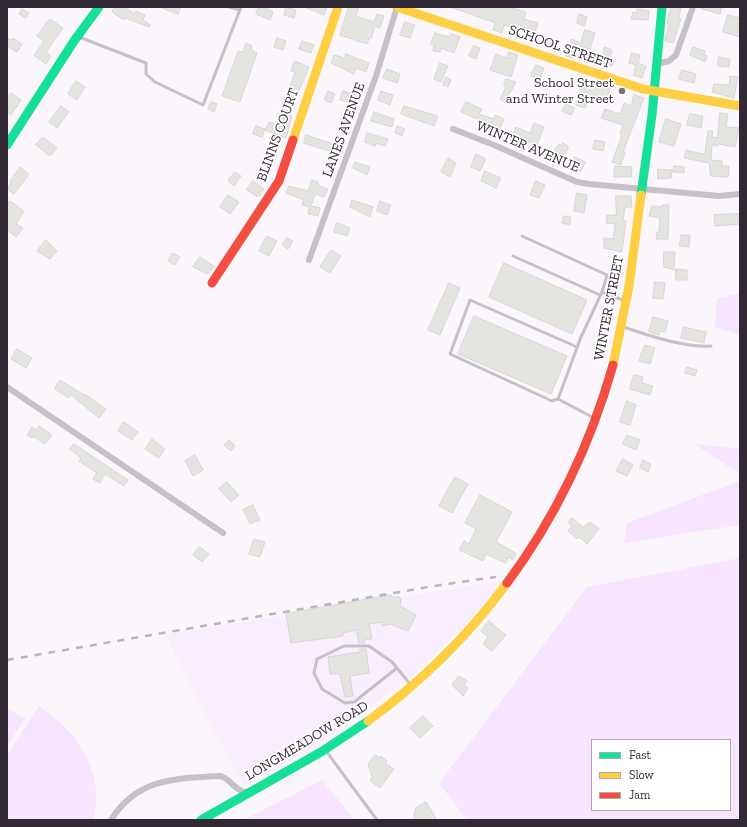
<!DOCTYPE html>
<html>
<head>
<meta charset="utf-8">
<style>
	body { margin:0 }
	#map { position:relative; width:747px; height:827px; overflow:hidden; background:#fbf6fc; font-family:"Zilla Slab",serif }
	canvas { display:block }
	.frame { position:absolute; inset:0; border:8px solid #312933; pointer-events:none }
	.legend { position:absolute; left:591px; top:739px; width:140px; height:72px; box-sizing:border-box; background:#fff; border:1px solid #ada9ad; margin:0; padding:5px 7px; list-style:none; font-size:12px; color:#312933 }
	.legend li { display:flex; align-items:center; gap:8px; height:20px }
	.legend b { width:20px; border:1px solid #ada9ad }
</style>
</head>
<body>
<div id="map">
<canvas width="747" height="827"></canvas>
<div class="frame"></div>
<ul class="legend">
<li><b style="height:5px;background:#16e098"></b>Fast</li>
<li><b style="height:5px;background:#ffcf43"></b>Slow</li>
<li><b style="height:5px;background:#f24e42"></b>Jam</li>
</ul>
</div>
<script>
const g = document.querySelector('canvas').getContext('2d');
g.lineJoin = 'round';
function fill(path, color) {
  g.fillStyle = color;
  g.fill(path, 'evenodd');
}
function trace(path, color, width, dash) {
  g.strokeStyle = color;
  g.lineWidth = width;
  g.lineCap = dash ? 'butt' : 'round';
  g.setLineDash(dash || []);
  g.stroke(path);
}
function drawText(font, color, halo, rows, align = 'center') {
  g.font = font + ' "Zilla Slab",serif';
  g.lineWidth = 3;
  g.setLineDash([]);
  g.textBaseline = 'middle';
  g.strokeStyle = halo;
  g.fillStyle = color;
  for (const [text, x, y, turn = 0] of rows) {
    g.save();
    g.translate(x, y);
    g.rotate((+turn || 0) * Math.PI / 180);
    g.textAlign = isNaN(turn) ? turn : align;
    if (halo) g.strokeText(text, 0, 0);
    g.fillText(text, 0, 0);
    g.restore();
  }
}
const built = new Path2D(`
	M504,580L464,626L413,675L321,744L243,786L165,635Z`);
const green = new Path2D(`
	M740,294V335L715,327L717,298Z
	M694,444L740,449V474Z
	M740,481V525L624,543L627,523Z
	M740,558V820H467L439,783L587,587ZM592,740H730V810H592Z
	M39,706C78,732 105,772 94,820H7V755Z
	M7,708L25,718L7,747Z
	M322,780L355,820H243Z`);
const building = new Path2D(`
	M115,7H124L135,14L136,11L145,15L143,20L150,25L149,27L125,18L124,20L112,12Z
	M160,7H181L178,14Z
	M259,7H264L273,12L270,20L256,14Z
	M286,7L296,10L294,18L284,15Z
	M305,7H327L324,15Z
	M349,7H359L356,16L374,22L377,14L384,16L380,28L375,26L371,39L369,38L367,44L340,35Z
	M450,7H509L526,12L524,19L538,23L533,38L524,36L525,32L504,25L502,33L493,30L495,23Z
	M672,7H681L679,18L681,19L673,43L665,41L669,24L667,23L668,17Z
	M702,7H722L720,14L702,9Z
	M22,9L29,13L26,18L19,14Z
	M637,9L649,11L648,20L631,19L633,12L637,13Z
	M579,14L587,17L584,26L577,23Z
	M728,15L740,18L738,29L740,30V37L723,32Z
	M50,19L63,28L46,52L51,56L46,64L34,55L44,41L37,36Z
	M405,22L415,25L410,38L400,35Z
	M585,30L595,33L590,49L580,46Z
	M435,33L450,37L451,34L460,37L454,53L441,48L440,52L433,51L434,45L431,44Z
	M7,38L11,40L13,38L22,44L17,52L7,46Z
	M277,38L286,41L283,50L274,47Z
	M572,39L579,42L573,58L566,56Z
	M302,41L314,45L311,53L299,49Z
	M246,43L252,46L251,50L257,53L240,102L222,96L238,51L243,52Z
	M474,46L480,48L476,59L469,56Z
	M605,47L612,50L610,59L614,61L612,66L601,63Z
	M693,47L705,51L704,55L707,56L705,62L690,55Z
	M509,52L518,55L511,77L490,70L496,54L507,58Z
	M632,53L640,55L638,63L646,66L642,78L633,75L636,65L629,63Z
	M346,54L369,63L366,72L356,68L354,74L331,63L334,55L345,58Z
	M719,57L730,59L729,67L718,66Z
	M295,61L309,67L296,98L287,95L295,72L291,71Z
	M440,63L448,66L441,82L434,79Z
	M536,65L544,68L540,79L531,76Z
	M387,69L400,74L397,83L383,78Z
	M682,70L696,74L694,83L679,79Z
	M730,76L738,77L734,98L712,92L714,84L729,85Z
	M446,77L451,80L448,87L443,85Z
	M506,79L516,82L505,102L500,99L506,87L504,86Z
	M76,81L85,87L77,100L68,94Z
	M583,83L600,89L601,84L611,87L605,102L592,98L590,104L587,103L585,108L576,105Z
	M328,91L335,94L331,103L325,100Z
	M343,91L356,95L353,104L340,100Z
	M381,91L393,95L390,105L378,100Z
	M11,93L21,100L11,115L7,112V100Z
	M634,95L644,98L623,152H625L621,165L612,162L622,135L620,134L623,125L601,118L605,109L620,114L624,103L631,106Z
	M211,102L217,104L214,112L208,109Z
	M466,102L482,109L479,114L494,119L495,115L504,119L498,133L489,129L490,126L482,121L461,112Z
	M566,104L575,108L571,115L562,111Z
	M61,106L69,112L57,128L49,122Z
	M404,106L438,116L434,126L401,114Z
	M281,112L292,116L286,138L265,130L269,122L276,125Z
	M374,112L394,119L392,127L371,121Z
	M720,113L728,114L726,127L739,128L735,147L718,144L717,146L712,145L711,160L722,161V166H729L728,177L711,176L709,163L684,158L686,150L702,154L705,153L708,131H713L712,137L717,138Z
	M690,114L703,116L701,128L687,125Z
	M666,119L681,124L674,146L659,142Z
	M534,123L544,127L537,145L520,139L519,142L511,138L516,127L530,133Z
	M256,126L265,129L262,137L253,134Z
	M397,126L405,129L402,136L395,133Z
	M367,133L388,139L385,146L377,143L375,146L365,142Z
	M306,135L336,145L340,148L338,154L304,143Z
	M43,137L57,148L50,156L36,145Z
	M595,140L605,142L603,151L593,149Z
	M563,143L568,146V149L560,161L551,155L559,144L562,146Z
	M476,154L486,159L480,171L471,167Z
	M575,157L585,162L581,171L571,166Z
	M448,158L456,163L450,177L441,172Z
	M355,162L370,167L367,175L353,168Z
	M615,166L632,167L631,177H614Z
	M674,166L684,167V173L673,172Z
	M20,167L29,174L14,194L7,189L11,183L10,182Z
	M658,169L672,170L671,178L658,179Z
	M485,171L501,178L496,188L481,181Z
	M235,172L241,176L234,186L228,181Z
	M312,180L318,182L317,185L328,189L324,197L315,194L311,206L320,208L318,216L308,214L309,207L302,205L304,200L286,193L289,186L308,191Z
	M253,181L264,189L258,197L247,190Z
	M536,181L545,185L539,198L530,195Z
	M577,193L587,195L584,213L574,211Z
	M228,195L239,202L230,214L220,207Z
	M616,196H631L632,207H625L623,220L626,221L622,252L604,248V238L613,239L615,224L606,223L607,215H616Z
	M352,200L373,207L370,217L350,207Z
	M10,201L24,211L16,224L23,228L16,237L7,230V206Z
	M380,201L391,205L387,215L377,211Z
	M662,205H669L668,239H656L657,232H659L660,218L649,216L652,206L662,207Z
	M740,214V224L715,226L714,215Z
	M564,216L571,217L570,225L562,223Z
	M337,223L350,228L347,236L334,232Z
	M681,235H690L689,247L680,246Z
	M267,236L277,241L269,256L259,251Z
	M287,238L293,241L288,249L282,245Z
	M46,240L57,251L50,259L37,251Z
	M331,250L341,256L330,273L320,267Z
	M664,252H675L674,270L664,267Z
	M173,253L180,257L175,265L168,261Z
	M200,257L214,266L208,274L193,267Z
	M504,263L587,300L572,334L489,297Z
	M676,269L687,270V280H676Z
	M655,282L665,283L663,299L653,298Z
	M449,283L460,288L440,335L428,330Z
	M474,316L567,356L551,394L458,354Z
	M653,317L668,321L665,332L660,331L659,335L649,332Z
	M684,327L706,332L704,343L681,338Z
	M645,345L655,348L650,364L639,361Z
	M17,349L32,358L26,368L11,359Z
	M687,367L697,370L695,376L685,373Z
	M634,375L643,377L642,383L653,386L650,395L630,389Z
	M60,380L84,395L85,394L106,409L99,418L71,395L69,398L55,389Z
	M627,401L636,405L630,425L620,422Z
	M124,422L138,432L132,440L118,431Z
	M39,426L52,435L45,444L33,436L32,438L27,435L32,427L36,430Z
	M627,435L640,440L636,450L623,444Z
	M152,439L165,449L159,458L145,449Z
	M229,440L235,446L231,451L224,445Z
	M74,444L128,480L124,486L105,474L100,483L93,479L97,473L79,461L81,458L70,449Z
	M195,455L203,470L193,476L185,461Z
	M623,459L633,465L627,476L616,471Z
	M643,460L651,464L648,472L640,468Z
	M455,477L468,484L452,513L439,506Z
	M227,482L239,495L231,502L219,489Z
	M480,495L512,512L496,542L516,553L513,560L508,557L506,563L486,554L483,561L459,550L464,541L469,544L476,529L465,523Z
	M253,505L260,520L250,524L243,510Z
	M572,518L583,527L590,522L599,529L587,544L579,537L577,539L568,531L572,526L568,523Z
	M254,539L265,542L260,557L249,554Z
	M200,547L209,554L202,562L193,555Z
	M391,595V597H399L401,599L400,606L416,615L408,631L390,624L383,626L382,622L369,624L372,639L364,640L365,643H359L356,630L343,633V636L291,643L286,614Z
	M489,621L506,635L492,651L483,644L488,637L481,631Z
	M360,649H366L369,673L350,676L353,696L345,697L340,674H330L328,657L360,652Z
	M459,676L467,681L464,685L468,688L463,696L452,685Z
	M423,716L433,726L420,738L410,728Z
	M376,755L380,758L381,756L387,761L385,763L394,769L380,788L370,781L372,777L368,764Z
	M426,802L437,820H413L416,808Z`);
const lane = new Path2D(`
	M229,7L240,10
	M79,37L146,63V74L155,82L203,105L241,7
	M522,236L607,275L602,292
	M513,256L600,295
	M624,327C649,336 685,348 711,346
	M558,399L552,401L450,354L470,300L577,347
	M594,418L558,399L581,337L602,292L625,301
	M397,668L354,702L345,703L322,689L314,673L317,659L344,646H369L392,662L411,685
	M326,751L377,820`);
const street = new Path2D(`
	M656,64L669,61L676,55L693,7
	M453,129L494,145L577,182L589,184L719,196L740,194
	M309,260L376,76L397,7
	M7,387L223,533
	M111,820C137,778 177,778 221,776C233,781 234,791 249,793`);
const fast = new Path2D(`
	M7,145L74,41L99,7
	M641,195L652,115L662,7
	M201,820L321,752L368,721`);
const slow = new Path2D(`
	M397,7L643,89L740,106
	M293,140L338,7
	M613,365L629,286L641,195
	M368,721C421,682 468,636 507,583`);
const jam = new Path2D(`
	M212,283L279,181L293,140
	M507,583C556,517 591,443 613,365`);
const rail = new Path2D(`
	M7,660L440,585L496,577`);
const markers = [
	[622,91,4,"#787179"]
];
const streetNames = [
	["SCHOOL STREET",560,47,19],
	["LANES AVENUE",344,130,-70],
	["BLINNS COURT",278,135,-70],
	["WINTER AVENUE",528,147,23],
	["WINTER STREET",609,308,-79],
	["LONGMEADOW ROAD",307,741,-31]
];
const poiNames = [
	["School Street",614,83],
	["and Winter Street",614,99]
];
fill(built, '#f9eefd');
fill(green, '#f7e4fe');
fill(building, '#e4e4e0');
trace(building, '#d6d6d2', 1);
trace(lane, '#c5c1c6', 3);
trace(street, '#c5c1c6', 6);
trace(fast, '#16e098', 9);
trace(slow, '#ffcf43', 9);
trace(jam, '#f24e42', 9);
trace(rail, '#bab6bb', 2.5, [7, 7]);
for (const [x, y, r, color] of markers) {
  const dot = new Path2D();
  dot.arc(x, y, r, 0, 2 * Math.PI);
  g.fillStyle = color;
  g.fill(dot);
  trace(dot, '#fff', 1.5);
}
drawText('14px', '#312933', '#fff', streetNames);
drawText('14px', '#312933', '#fff', poiNames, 'right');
</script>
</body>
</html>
